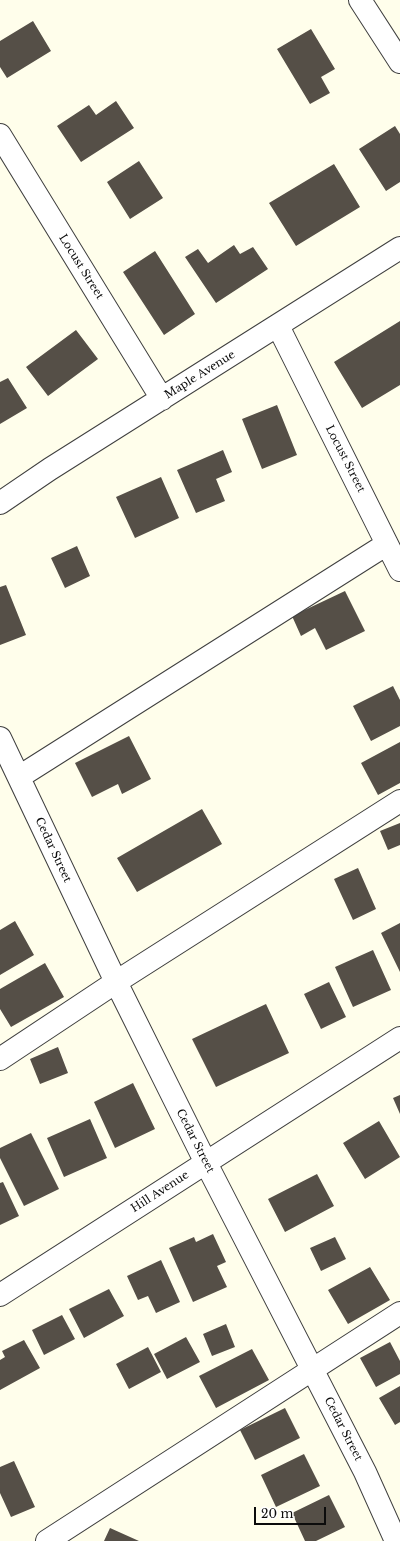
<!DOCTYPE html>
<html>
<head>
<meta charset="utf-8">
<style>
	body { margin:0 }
	#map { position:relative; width:400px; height:1541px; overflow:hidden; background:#fffeeb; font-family:"Libre Baskerville",serif }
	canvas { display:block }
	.scale { position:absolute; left:254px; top:1507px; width:72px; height:18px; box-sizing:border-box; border:2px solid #0c0c0c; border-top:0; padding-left:5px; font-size:12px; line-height:14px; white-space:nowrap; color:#0c0c0c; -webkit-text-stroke:3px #fff; paint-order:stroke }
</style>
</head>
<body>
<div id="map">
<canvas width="400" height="1541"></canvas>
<div class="scale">20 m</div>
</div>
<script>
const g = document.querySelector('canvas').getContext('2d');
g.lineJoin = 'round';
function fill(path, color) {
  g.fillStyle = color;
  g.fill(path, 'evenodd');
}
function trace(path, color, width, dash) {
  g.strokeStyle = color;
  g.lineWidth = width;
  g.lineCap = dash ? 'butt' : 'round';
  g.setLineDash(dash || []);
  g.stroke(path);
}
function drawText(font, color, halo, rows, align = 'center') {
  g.font = font + ' "Libre Baskerville",serif';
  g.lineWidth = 4;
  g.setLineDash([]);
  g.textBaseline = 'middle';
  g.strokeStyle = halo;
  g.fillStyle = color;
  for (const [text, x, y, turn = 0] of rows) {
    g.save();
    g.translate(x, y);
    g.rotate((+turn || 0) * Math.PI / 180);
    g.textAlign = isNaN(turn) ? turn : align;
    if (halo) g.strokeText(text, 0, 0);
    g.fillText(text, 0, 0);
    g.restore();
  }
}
const building = new Path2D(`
	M33,21L51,51L7,78L0,67V41Z
	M311,29L335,69L321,77L330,93L310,104L277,49Z
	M116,101L134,128L81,162L57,126L89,105L96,115Z
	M395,126L400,134V182L386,191L359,149Z
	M139,161L163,198L130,219L107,182Z
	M334,164L360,207L296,246L269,203Z
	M234,245L240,254L253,247L268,269L216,303L185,257L198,249L208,263Z
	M155,251L195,314L164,335L123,272Z
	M400,321V385L362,408L334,362Z
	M76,330L98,359L48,396L26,367Z
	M8,378L27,408L0,424V382Z
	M277,405L297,455L262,469L242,419Z
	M223,450L232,472L216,479L225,501L196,513L177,470Z
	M161,477L179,518L135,538L116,497Z
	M77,546L90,576L65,588L51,558Z
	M6,585L26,635L0,645V587Z
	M345,591L365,631L326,650L315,628L301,636L292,616Z
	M393,686L400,700V726L371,741L353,706Z
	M129,736L151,779L122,794L118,784L92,797L75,763Z
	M400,742V783L378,795L361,763Z
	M202,809L222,844L137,892L117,858Z
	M400,823V845L388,850L380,831Z
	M358,868L376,909L353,920L334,879Z
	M15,921L34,955L0,975V930Z
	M400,923V972L381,933Z
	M373,950L391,990L353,1007L335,967Z
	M45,963L64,997L11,1027L0,1009V989Z
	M329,982L346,1017L321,1029L304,994Z
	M266,1004L289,1053L216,1087L192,1039Z
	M58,1047L68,1073L40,1084L30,1059Z
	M133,1083L155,1129L115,1148L94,1102Z
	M400,1095V1114L393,1098Z
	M90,1119L107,1158L64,1177L47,1138Z
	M379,1121L400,1157L365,1179L343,1143Z
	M31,1133L59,1189L24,1206L0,1158V1148Z
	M317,1174L334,1206L285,1232L268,1199Z
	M3,1182L19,1216L0,1225V1183Z
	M213,1234L226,1262L217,1266L227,1287L193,1302L169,1248L194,1237L196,1242Z
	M335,1237L346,1259L321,1271L310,1248Z
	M161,1260L180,1302L156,1313L148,1296L138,1300L127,1276Z
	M370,1267L390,1300L348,1324L328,1290Z
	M109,1289L124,1316L84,1338L69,1309Z
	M62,1315L75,1339L44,1355L32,1330Z
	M226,1324L235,1347L212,1356L203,1334Z
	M186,1337L200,1362L167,1379L154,1354Z
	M24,1340L40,1368L0,1390V1360L5,1357L2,1351Z
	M390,1342L400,1361V1374L376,1387L360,1358Z
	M148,1347L161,1372L129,1389L116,1364Z
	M252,1349L269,1380L216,1408L199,1376Z
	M400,1386V1422L395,1425L379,1398Z
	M285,1408L300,1438L255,1460L240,1430Z
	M304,1454L320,1486L276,1507L261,1475Z
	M14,1461L35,1507L11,1517L0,1493V1467Z
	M329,1495L345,1527L316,1541H305L292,1513Z
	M110,1528L139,1541H104Z`);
const minor = new Path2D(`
	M360,0L400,62
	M0,135L162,399
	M278,326L400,570
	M0,503L50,469L400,248
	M0,738L116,982L206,1163L365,1472L396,1541
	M19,777L387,544
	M0,1059L116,982L400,801
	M0,1295L400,1038
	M47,1541L400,1313`);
const streetNames = [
	["Locust Street",81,267,58],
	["Maple Avenue",200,375,-32],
	["Locust Street",345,459,63],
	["Cedar Street",53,850,65],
	["Cedar Street",195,1141,63],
	["Hill Avenue",160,1192,-33],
	["Cedar Street",343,1429,63]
];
fill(building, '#554f47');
trace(minor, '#3f3f3f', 24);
trace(minor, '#fff', 22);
drawText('11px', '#0c0c0c', '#fff', streetNames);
</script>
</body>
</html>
